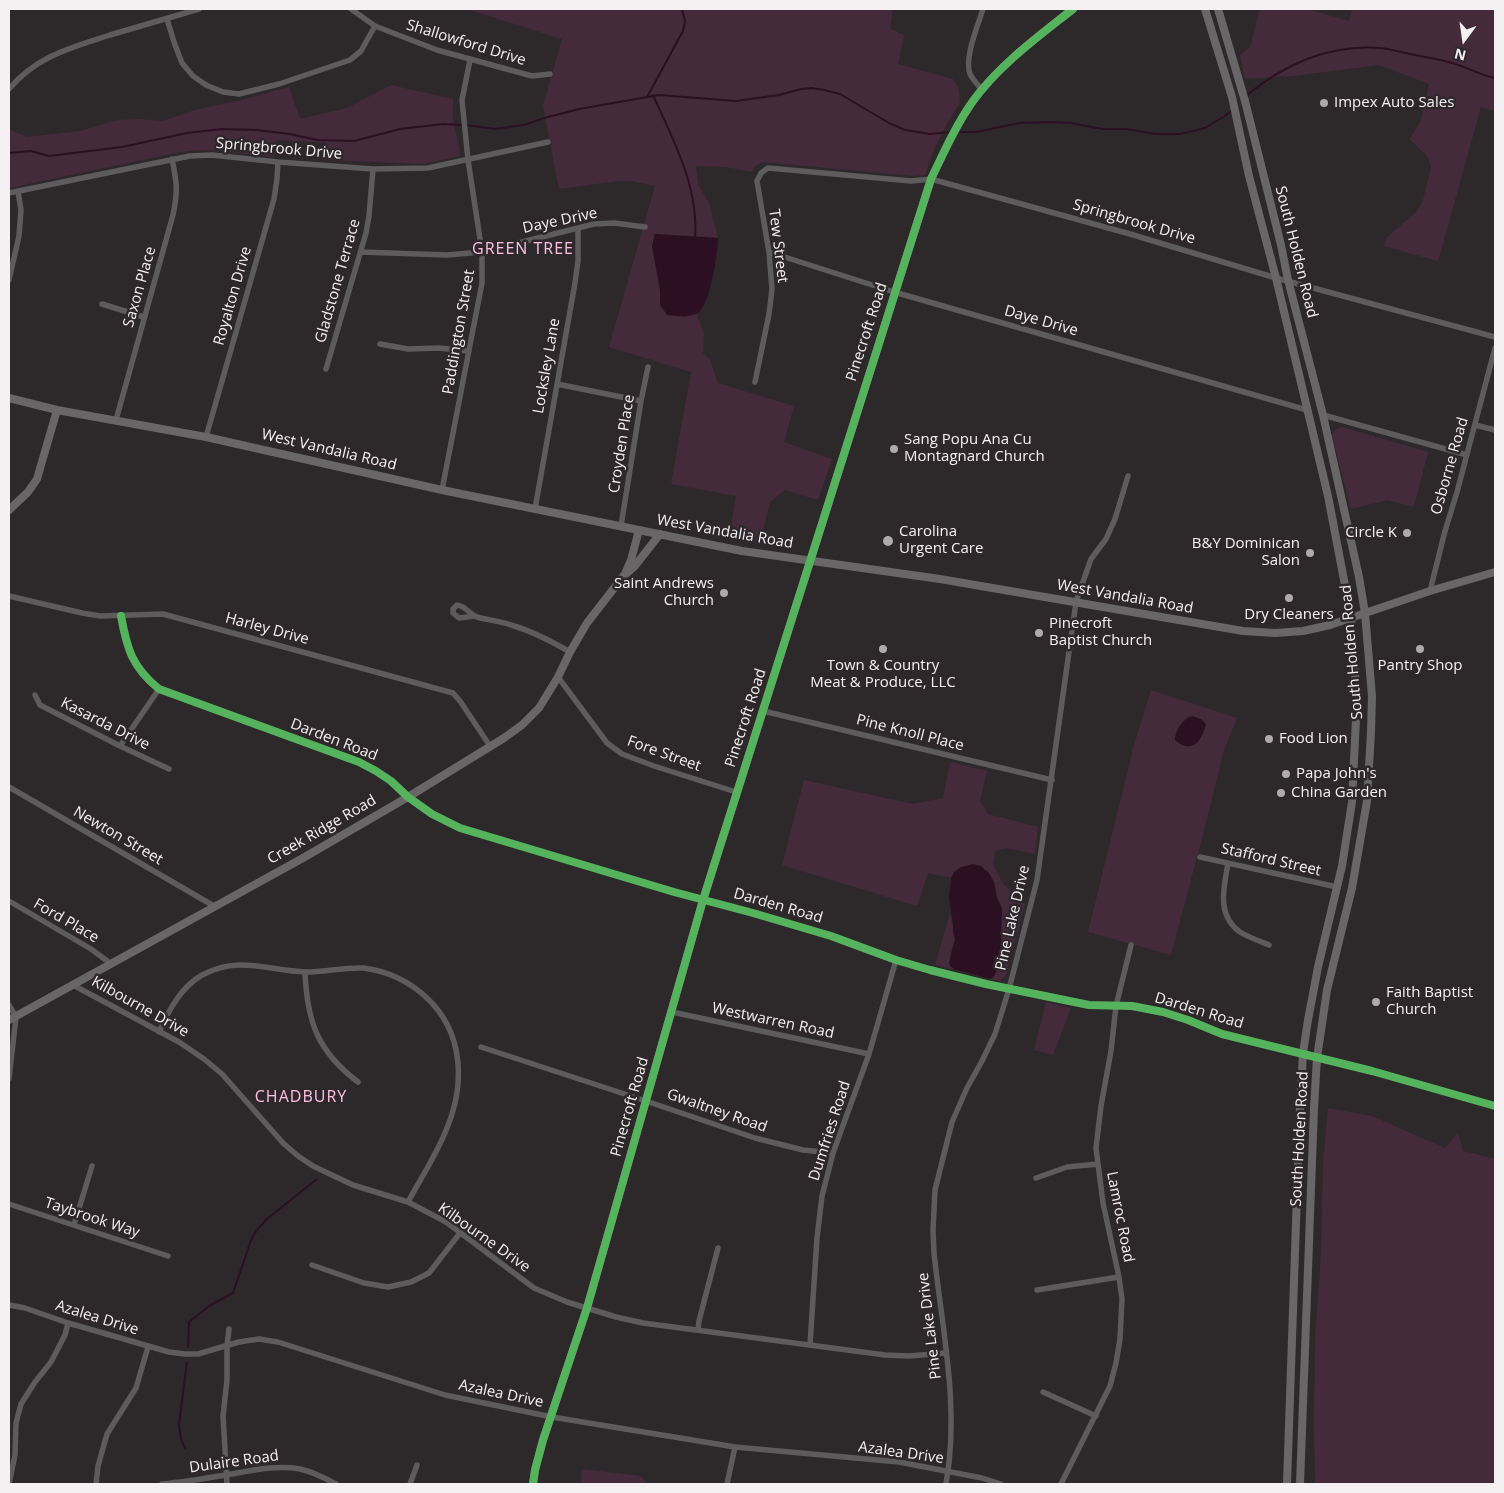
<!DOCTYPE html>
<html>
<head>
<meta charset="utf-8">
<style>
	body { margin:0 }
	#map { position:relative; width:1504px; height:1493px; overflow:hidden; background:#2d292b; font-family:"Open Sans",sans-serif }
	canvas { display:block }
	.frame { position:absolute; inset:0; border:10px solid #f5f1f3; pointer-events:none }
	.north { position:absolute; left:1439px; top:15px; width:50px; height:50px; -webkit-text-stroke:4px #2e282b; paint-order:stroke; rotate:194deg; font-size:14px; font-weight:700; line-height:20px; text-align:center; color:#f5f1f3 }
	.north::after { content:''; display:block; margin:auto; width:18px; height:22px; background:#f5f1f3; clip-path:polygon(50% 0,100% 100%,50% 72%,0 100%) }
</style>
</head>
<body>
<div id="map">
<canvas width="1504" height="1493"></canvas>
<div class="frame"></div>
<div class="north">N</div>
</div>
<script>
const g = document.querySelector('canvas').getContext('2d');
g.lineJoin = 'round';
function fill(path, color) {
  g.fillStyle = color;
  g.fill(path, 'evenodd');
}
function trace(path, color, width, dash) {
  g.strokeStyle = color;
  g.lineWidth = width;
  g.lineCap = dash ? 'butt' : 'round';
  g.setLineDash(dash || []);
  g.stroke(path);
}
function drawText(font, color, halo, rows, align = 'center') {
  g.font = font + ' "Open Sans",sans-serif';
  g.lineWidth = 5;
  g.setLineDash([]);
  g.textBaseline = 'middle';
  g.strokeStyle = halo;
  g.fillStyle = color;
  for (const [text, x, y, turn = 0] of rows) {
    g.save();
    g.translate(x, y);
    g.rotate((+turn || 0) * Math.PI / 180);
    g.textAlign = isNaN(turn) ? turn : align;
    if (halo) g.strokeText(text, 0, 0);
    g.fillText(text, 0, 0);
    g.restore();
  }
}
const green = new Path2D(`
	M467,9H893L890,29L904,35L898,64L953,79L959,90L960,103L947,123L932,154L925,175L913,176L763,162L755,166L752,172L726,167L696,166L698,184L709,203L718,238L655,234L652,246L660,290V305L684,317L696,314L704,332L703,353L710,360L718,383L794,406L784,442L832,459L818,500L785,490L770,502L760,544L729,538L736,496L671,484L691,372L609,347L655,186L633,181H618L559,189L543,106L562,39Z
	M1260,9H1307L1349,21L1352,9H1495V111L1481,107L1438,261L1384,246L1387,237L1417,211L1423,200L1431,167L1428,157L1410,139L1421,120L1429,84L1379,65L1293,76L1245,79L1240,55L1250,47Z
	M391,85L453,99V118L460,153L459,156L423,164L325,160L327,143L276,140L274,157L210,150L188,151L166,155L9,188V129L27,137L80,131L118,120L139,119L163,121L195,110L242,100L289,87L300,119L347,108Z
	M1342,427L1428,452L1414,507L1387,500L1351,509L1332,436L1335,430Z
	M1151,690L1237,718L1224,750L1207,819L1171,955L1088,932L1134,745Z
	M950,762L987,771L980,801L988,814L1038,827L1035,854L1007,848L995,851L993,864L1003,884L1025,904L1006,975L1000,981L990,979L994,976L1000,959L1001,950L1002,908L997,898L994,882L954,872L951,878L928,873L917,906L782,865L804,780L913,804L943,798Z
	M950,913L955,939L950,956V966L954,969L935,965Z
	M1046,1002L1071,1008L1053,1055L1034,1050Z
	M1328,1108L1372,1116L1445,1148L1458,1133L1463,1151L1495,1159V1484H1315L1314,1424L1315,1338L1321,1255L1323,1164Z
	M582,1469L641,1476L647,1484H581Z`);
const water = new Path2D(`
	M655,234L718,238C718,253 710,305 698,313C688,318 677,316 667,315L660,305V290L652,246Z
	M1192,716L1201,719L1206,724C1202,741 1192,755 1175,740C1175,730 1183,719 1192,716Z
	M973,864L981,866L989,873L994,882L997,898L1002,908L1000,959L996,972L994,976L990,979L954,969L950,966L949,963L955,939L953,933V924L949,899L951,878L954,872L961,867Z`);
const stream = new Path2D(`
	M653,95C673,139 699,188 695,237
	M1246,96C1284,64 1330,44 1380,48C1390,49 1400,52 1410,54C1424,57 1438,59 1452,63C1467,67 1480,75 1495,78
	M647,97L683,31L685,21L682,9
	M467,125L495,129L523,125L548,117L579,109L659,95L736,101L779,95L801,89L812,88L824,90L840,94L889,123L905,130L930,134L951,132
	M956,132H976L1019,123L1053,122L1071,123L1102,129H1126L1155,134H1180L1205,128L1223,117L1233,110
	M9,153L31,151L49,156L122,147L187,133L221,129L257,130L290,134L317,140L354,141L400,129L443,124L462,125
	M188,1347L189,1322L209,1306L233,1293L251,1240L257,1230L267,1219L317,1179
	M185,1448L181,1439L179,1425L187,1362`);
const street = new Path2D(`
	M351,9L375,26L437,50L532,76L550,74
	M167,19L174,42L182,63L193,76L206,85L223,92L239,94L279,84L350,60L361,51L375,26
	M9,89C37,56 70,48 110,35C140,26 169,18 199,9
	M982,90C978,85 973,80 970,74C964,58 978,25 983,9
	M9,193L190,156L212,155L278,162L373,169L428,168L548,142
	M361,252L447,255L482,252L594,224L614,223L645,227
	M769,252L894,292L1307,410
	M9,280L19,236L21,210L18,191
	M102,304L144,317
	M380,344L408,349L439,348L469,351
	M326,369L366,233L369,216L373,169
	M755,382L769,314L772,289L769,252L757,181L761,173L768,168L911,181L931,179L1130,234L1276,278L1495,337
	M557,384L641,401
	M1323,415L1467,455
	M116,420L173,215C178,191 177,183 172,159
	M1475,425L1495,430
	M206,437L274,199L277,179L278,162
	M442,490L482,283V252L468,160L462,100L470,60
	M535,509L575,283L578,261V228
	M621,526L641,401L648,367
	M1430,591L1445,531L1457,492L1495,348
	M9,596L82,613L100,616L163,614L453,693L460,701L490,746
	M121,616C127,649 132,667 159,689L359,762L376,771L391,781L408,797L432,814L460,828L674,892L753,913L831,936L896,960L930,970L986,984L1089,1005L1132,1006L1163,1012L1188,1020L1222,1034L1372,1071L1495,1106
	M475,616L459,618L453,613V609L457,605C466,606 469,614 477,617C487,620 500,621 511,625C532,631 551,641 570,652
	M558,677L607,743L622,754L654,766L736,792
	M35,695L40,705L120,746L169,769
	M763,711L1052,780
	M120,746L159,689
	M9,787L214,906
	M1200,857L1337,887
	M1228,863C1224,887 1216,915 1240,932C1248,937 1259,941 1269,945
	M9,901L91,949L110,963
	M305,972C307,1021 317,1051 358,1082
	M73,985L179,1042L204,1059L222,1074L283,1143L298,1156L313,1166L353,1185L408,1202L446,1222L534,1288L567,1302L616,1317L643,1323L885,1355L909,1356L946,1353
	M9,1005L16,1017L9,1079
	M672,1012L869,1054
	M159,1032C169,1010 181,987 202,975C240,955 268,971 306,972C325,972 344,967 363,968C388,971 410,982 427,998C464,1033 465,1084 447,1128C437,1154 421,1178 408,1202
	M481,1047L646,1101L755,1138L803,1150L833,1153
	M1036,1178L1067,1167L1098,1164
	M9,1204L168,1256
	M74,1225L92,1166
	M312,1265L364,1283L388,1287L411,1282L429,1273L460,1233
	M1037,1290L1119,1277
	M9,1305L25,1308L68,1323L169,1352L185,1354H198L239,1342L259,1339L278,1342L445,1395L552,1417L735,1447L899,1462L982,1478L1001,1484
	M698,1330L699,1321L718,1248
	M810,1345L817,1238L822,1196L833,1153L869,1054L896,960
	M1043,1392L1096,1416
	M9,1484L15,1455L16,1423L21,1404L35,1382L51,1362L65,1335L68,1323
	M96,1484L98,1466L107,1434L136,1388L148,1347
	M162,1484C185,1482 208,1478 231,1474C255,1470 277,1465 300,1469C313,1472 325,1478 336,1484
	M227,1484L223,1416L227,1380V1346L229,1329
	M410,1484L417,1465
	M727,1484L735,1447
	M946,1484C960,1407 942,1329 934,1253L933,1230L935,1190L952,1122L967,1088L982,1061L995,1034L1009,989L1037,880L1076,602L1091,559L1106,539L1115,519L1128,476
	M1061,1484L1110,1386L1116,1363L1120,1339L1122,1299L1119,1277L1103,1203L1096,1148L1101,1106L1111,1051L1116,1006L1131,945`);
const secondary = new Path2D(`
	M1205,9L1232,97L1249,176L1276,278L1328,496L1351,617L1355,662L1356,719L1352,802L1342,866L1318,967L1308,1020L1303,1053L1300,1107L1287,1484
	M1218,9L1245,101L1281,245L1288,280L1323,415L1359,577L1365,613L1372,696L1371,732L1367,801L1352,888L1327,990L1317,1058L1314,1108L1300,1484
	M9,398L57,410L206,437L442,490L742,551L940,579L1243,631L1275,633L1303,631L1330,625L1430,591L1495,572
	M9,510L28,492L37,479L57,410
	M627,573L634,567L660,534
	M9,1020L303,858L408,797L504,738L522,725L539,708L558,677L570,652L587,623L625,574L631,560L639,530
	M533,1484L535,1470L543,1440L587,1308L703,900L931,179C944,152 956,125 973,101C999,65 1039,36 1073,9`);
const cycleway = new Path2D(`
	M121,616C127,649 132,667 159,689L359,762L376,771L391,781L408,797L432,814L460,828L674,892L753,913L831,936L896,960L930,970L986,984L1089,1005L1132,1006L1163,1012L1188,1020L1222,1034L1372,1071L1495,1106
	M533,1484L535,1470L543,1440L587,1308L703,900L931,179C944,152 956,125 973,101C999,65 1039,36 1073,9`);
const markers = [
	[1324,103,5,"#afabad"],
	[894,449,5,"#afabad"],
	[1407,533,5,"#afabad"],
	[888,541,6,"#afabad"],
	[1310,553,5,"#afabad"],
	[724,593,5,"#afabad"],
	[1289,598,5,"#afabad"],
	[1039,633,5,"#afabad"],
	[883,649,5,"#afabad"],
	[1420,649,5,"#afabad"],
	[1269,739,5,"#afabad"],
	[1286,774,5,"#afabad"],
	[1281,793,5,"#afabad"],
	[1376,1002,5,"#afabad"]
];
const streetNames = [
	["Shallowford Drive",466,43,17],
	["Springbrook Drive",279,149,5],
	["Daye Drive",560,221,-12],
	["Springbrook Drive",1134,222,16],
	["Tew Street",778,246,83],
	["South Holden Road",1296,252,76],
	["Gladstone Terrace",338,281,-74],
	["Saxon Place",140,287,-74],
	["Royalton Drive",233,296,-74],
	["Daye Drive",1041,321,16],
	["Paddington Street",459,332,-80],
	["Pinecroft Road",867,332,-72],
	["Locksley Lane",547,366,-80],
	["Croyden Place",622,444,-81],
	["West Vandalia Road",329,450,13],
	["Osborne Road",1450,466,-74],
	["West Vandalia Road",725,532,10],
	["West Vandalia Road",1125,597,10],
	["Harley Drive",267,629,15],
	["South Holden Road",1352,652,-95],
	["Pinecroft Road",746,718,-72],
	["Kasarda Drive",105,724,27],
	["Pine Knoll Place",910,733,14],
	["Darden Road",334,740,21],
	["Fore Street",664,754,20],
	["Creek Ridge Road",322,830,-30],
	["Newton Street",118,836,30],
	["Stafford Street",1271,860,13],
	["Darden Road",778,906,16],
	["Pine Lake Drive",1013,918,-77],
	["Ford Place",66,921,30],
	["Kilbourne Drive",140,1007,29],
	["Darden Road",1199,1011,17],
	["Westwarren Road",773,1021,12],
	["Pinecroft Road",630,1107,-74],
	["Gwaltney Road",717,1111,19],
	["Dumfries Road",830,1131,-72],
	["South Holden Road",1300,1139,-87],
	["Lamroc Road",1120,1217,79],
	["Taybrook Way",92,1218,18],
	["Kilbourne Drive",484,1238,35],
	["Azalea Drive",97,1318,17],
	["Pine Lake Drive",930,1326,-97],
	["Azalea Drive",501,1394,12],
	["Azalea Drive",901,1453,8],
	["Dulaire Road",234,1462,-8]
];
const poiNames = [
	["Impex Auto Sales",1334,103],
	["Sang Popu Ana Cu",904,440],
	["Montagnard Church",904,457],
	["Carolina",899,532],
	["Urgent Care",899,549],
	["Circle K",1397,533,"right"],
	["B&Y Dominican",1300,544,"right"],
	["Salon",1300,561,"right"],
	["Saint Andrews",714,584,"right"],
	["Church",714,601,"right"],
	["Dry Cleaners",1289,615,"center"],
	["Pinecroft",1049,624],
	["Baptist Church",1049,641],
	["Town & Country",883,666,"center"],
	["Meat & Produce, LLC",883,683,"center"],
	["Pantry Shop",1420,666,"center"],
	["Food Lion",1279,739],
	["Papa John's",1296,774],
	["China Garden",1291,793],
	["Faith Baptist",1386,993],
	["Church",1386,1010]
];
const neighbourhoodNames = [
	["GREEN TREE",523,249],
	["CHADBURY",301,1097]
];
fill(green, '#452a3b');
fill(water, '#2d0f23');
trace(stream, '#2d0f23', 2);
trace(street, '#5d5b5c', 5.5);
trace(secondary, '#686667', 8);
trace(cycleway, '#56b35d', 8);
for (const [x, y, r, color] of markers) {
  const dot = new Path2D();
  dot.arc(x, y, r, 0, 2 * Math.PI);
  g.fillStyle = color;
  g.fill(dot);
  trace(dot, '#2e282b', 2);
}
drawText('15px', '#f5f1f3', '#2e282b', streetNames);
drawText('15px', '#f5f1f3', '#2e282b', poiNames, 'left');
g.letterSpacing = '1px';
drawText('16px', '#fbc0e3', '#2e282b', neighbourhoodNames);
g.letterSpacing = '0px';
</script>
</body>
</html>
